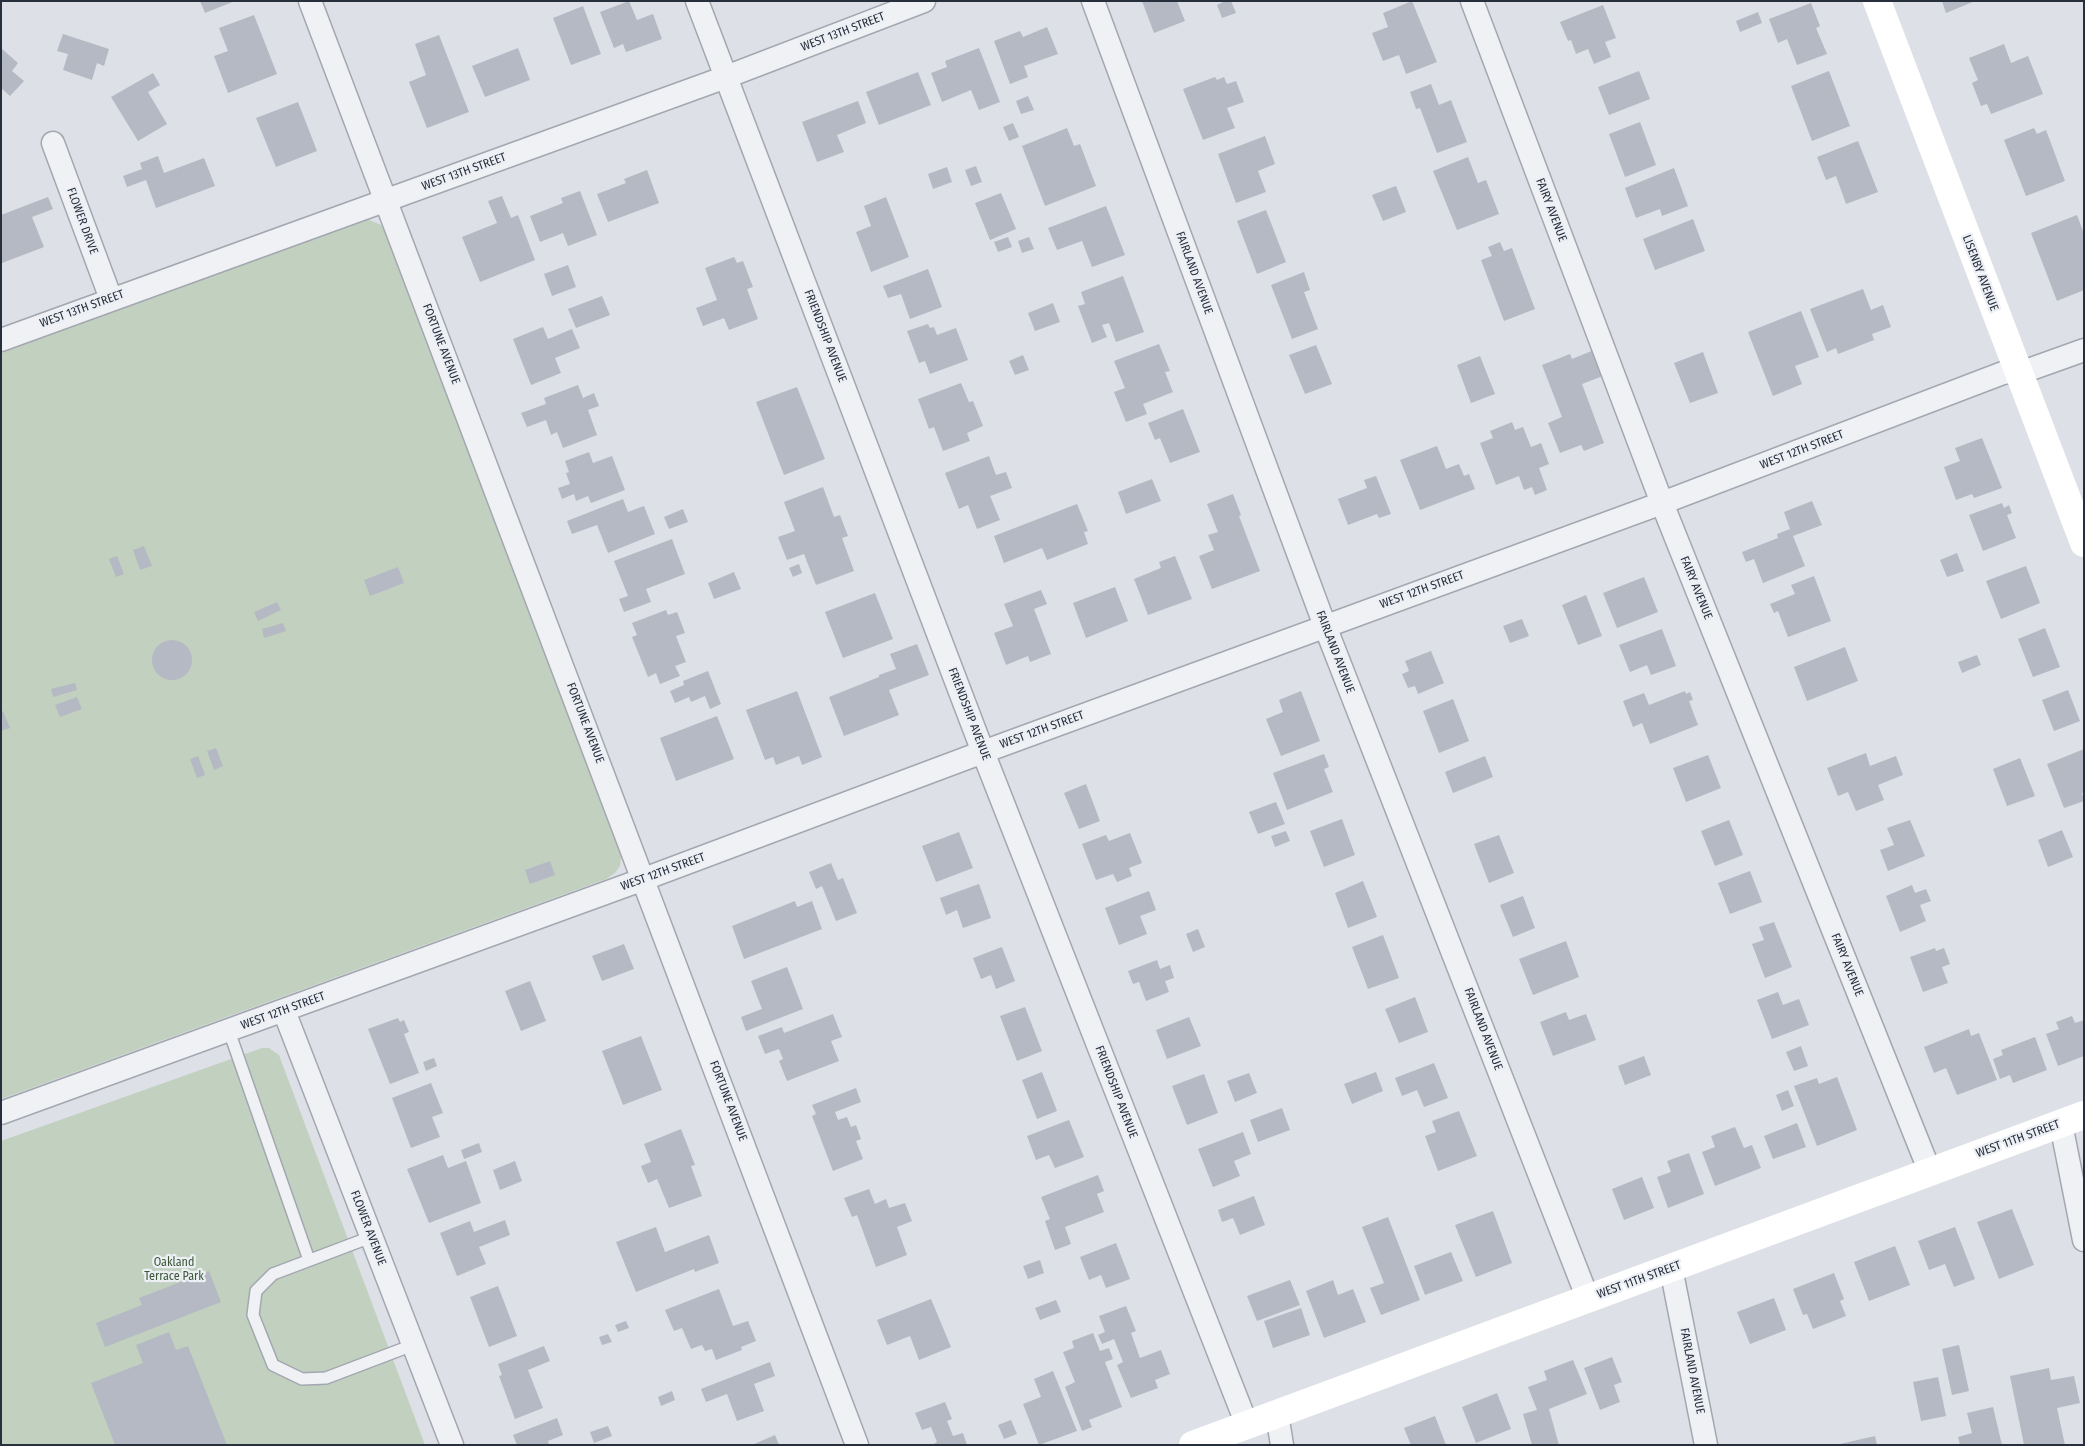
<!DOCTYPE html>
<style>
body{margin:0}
#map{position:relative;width:2085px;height:1446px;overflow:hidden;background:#dde0e6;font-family:"Fira Sans Condensed",sans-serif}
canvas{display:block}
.frame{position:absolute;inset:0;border:2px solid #272e3c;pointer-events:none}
</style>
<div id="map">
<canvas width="2085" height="1446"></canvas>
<div class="frame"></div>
</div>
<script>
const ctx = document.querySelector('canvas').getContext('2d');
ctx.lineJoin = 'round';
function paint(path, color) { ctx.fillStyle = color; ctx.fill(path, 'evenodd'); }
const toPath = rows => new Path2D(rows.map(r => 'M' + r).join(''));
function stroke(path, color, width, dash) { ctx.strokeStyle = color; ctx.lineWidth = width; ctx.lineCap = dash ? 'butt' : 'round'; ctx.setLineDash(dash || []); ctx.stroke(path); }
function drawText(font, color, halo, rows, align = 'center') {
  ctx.font = font + ' "Fira Sans Condensed",sans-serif'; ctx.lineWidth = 4.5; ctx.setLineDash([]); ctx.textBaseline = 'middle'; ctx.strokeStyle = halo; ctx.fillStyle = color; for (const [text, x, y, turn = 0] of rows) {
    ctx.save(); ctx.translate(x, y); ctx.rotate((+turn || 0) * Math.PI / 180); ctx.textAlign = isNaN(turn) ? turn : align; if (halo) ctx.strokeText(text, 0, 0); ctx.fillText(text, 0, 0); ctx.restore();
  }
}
paint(toPath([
 [367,219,381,225,385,231,498,525,620,852,621,857,620,866,615,873,606,879,1,1099,1,346],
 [262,1048,269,1048,279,1055,425,1445,1,1445,1,1141]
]), '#c2d0bf');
paint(toPath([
 [200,1,235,1,205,13],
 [629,1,637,20,653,14,662,39,626,52,623,44,614,48,600,12],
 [1142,1,1177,1,1185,21,1154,33],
 [1225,1,1231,1,1236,13,1222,18,1217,5],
 [1412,1,1437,62,1406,74,1399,55,1383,61,1372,33,1388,27,1383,13],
 [1942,1,1975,1,1946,13],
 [1811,3,1820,26,1816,28,1827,54,1797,65,1787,39,1778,43,1769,19],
 [1603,5,1616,38,1605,42,1611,57,1594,64,1588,49,1576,54,1571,40,1568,41,1560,22],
 [583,6,601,54,571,65,553,18],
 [1758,12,1762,23,1740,32,1736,21],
 [254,15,277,74,228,93,214,56,228,51,219,28],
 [1047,27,1058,54,1024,66,1028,77,1010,84,994,41,1020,31,1023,37],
 [63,34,109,49,104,66,97,63,92,80,63,70,68,54,57,51],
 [439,35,469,112,427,128,409,82,426,75,415,44],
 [2004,44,2011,63,2028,56,2043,94,1991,114,1987,104,1981,106,1972,83,1978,80,1969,58],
 [1,48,18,63,12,71,24,81,10,96,1,88],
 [518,48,530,80,485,97,472,66],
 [979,48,1000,102,979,110,971,90,942,102,931,73,947,67,945,61],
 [1639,71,1650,99,1609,115,1598,87],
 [1829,71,1850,126,1812,141,1791,86],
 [918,72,931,105,879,125,866,92],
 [153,73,160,85,148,92,167,124,138,141,111,97],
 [1215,77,1217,80,1224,77,1227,84,1236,81,1244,102,1227,108,1235,128,1203,140,1183,89],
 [1431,84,1439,105,1451,100,1467,142,1437,153,1420,108,1416,109,1410,92],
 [1028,96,1034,110,1021,114,1016,101],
 [858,101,866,123,837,135,844,152,817,162,802,122],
 [298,102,317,151,276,167,256,118],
 [1640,122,1656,165,1625,177,1609,134],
 [1013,123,1019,137,1009,141,1003,127],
 [1067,128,1074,146,1080,144,1096,186,1045,206,1022,146],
 [2034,128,2037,134,2046,130,2065,181,2026,196,2004,140],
 [1265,136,1275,164,1258,171,1266,192,1236,203,1218,154],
 [1858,141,1878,192,1846,204,1836,176,1826,180,1817,157],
 [158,156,164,173,204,158,215,186,156,208,146,180,127,187,123,176,142,169,140,163],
 [1468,157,1478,183,1486,180,1499,214,1457,230,1433,171],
 [976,166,982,182,971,186,965,170],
 [947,167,952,182,933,189,928,174],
 [1674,168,1688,206,1662,216,1660,209,1636,218,1625,188],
 [647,170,659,203,608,222,597,194,626,183,624,179],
 [1396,186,1406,212,1383,221,1372,195],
 [580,191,597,235,568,246,563,233,540,242,530,216,563,203,561,198],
 [1001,193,1016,229,990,240,975,203],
 [502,196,511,218,518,215,535,260,480,282,462,237,497,223,488,201],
 [48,197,53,209,32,217,44,247,2,263,1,215],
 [886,197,909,257,871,272,856,232,871,226,864,206],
 [1106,206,1125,255,1092,267,1082,241,1057,250,1048,228],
 [1266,210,1286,262,1257,274,1237,221],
 [2077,215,2084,234,2084,290,2057,301,2031,233],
 [1693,219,1705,251,1655,270,1643,239],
 [1008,237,1012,247,998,252,994,242],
 [1029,237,1034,249,1022,253,1018,241],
 [1500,242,1504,251,1512,248,1535,309,1504,321,1481,260,1492,256,1488,247],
 [734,257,737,263,743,261,753,287,747,289,758,319,729,330,724,318,703,326,696,308,717,300,705,268],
 [568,265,576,287,552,296,544,274],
 [928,269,942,307,910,319,901,294,888,298,883,286],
 [1304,272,1310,290,1304,292,1318,329,1292,339,1271,285],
 [1123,276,1144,332,1116,342,1109,323,1102,325,1107,337,1092,343,1078,306,1085,304,1081,292],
 [1863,289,1871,310,1883,305,1891,327,1872,334,1874,340,1838,354,1836,348,1827,352,1810,309],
 [602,296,610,315,576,328,568,309],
 [1053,303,1060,322,1035,331,1028,313],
 [1801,311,1819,357,1795,366,1802,384,1773,396,1748,332],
 [928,324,930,328,934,327,937,335,956,328,968,360,930,374,925,361,919,363,907,331],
 [543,327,548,339,572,329,580,348,555,358,561,373,531,385,513,339],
 [1159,344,1170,371,1165,372,1173,392,1143,404,1147,414,1126,422,1114,392,1125,388,1114,361],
 [1316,345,1332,384,1305,394,1289,355],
 [1594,350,1603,376,1582,384,1604,443,1584,451,1581,445,1560,453,1548,423,1562,417,1542,365,1570,354,1572,359],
 [1703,352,1718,393,1690,403,1674,363],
 [1023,355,1029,370,1015,375,1009,361],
 [1480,356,1495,394,1471,403,1457,365],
 [961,383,969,402,973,401,983,426,967,433,970,441,943,451,934,427,929,429,918,399],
 [578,385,583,398,594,393,599,406,588,410,597,435,563,448,557,432,551,435,546,420,527,427,521,413,546,404,544,398],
 [797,387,825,459,784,475,756,402],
 [1183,409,1200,452,1170,463,1160,438,1155,440,1148,423],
 [1512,422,1515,430,1523,427,1531,447,1541,443,1549,464,1539,468,1547,490,1535,495,1532,487,1524,490,1519,476,1496,485,1480,443,1493,438,1490,431],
 [1982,438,2002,488,1974,498,1972,494,1956,500,1944,467,1960,461,1955,448],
 [1437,446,1446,469,1459,464,1464,476,1469,474,1475,489,1420,510,1400,460],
 [589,452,593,463,612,456,625,490,591,503,588,496,576,501,574,494,562,499,558,488,570,484,566,473,569,472,565,461],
 [989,456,996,475,1006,472,1012,488,990,496,1000,520,977,529,968,505,959,509,945,473],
 [1376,476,1391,514,1379,518,1377,514,1348,525,1338,499,1367,488,1364,480],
 [1152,479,1161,501,1126,514,1118,492],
 [823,487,834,517,840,515,848,536,842,538,854,571,816,585,804,554,787,560,778,537,795,531,784,502],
 [1233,494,1241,515,1239,516,1260,571,1212,589,1199,556,1214,550,1208,535,1218,532,1207,504],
 [623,499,628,512,644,506,655,534,608,553,597,525,572,534,567,521],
 [1812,501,1822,525,1793,536,1805,566,1763,583,1754,559,1746,562,1742,552,1778,538,1777,534,1790,529,1784,512],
 [2002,503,2004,508,2009,505,2012,513,2007,515,2016,538,1983,551,1969,515],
 [1077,504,1088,531,1084,532,1088,544,1047,560,1042,548,1004,563,994,536],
 [683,509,688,522,669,529,664,517],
 [672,539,685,574,646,589,651,602,624,612,619,599,628,596,614,561],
 [144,546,152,566,140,570,133,550],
 [1957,553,1964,571,1947,577,1940,560],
 [117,556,124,574,116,577,109,559],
 [1175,556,1192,599,1148,615,1134,579,1161,568,1159,562],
 [799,564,802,573,793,577,789,568],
 [2026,566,2040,603,2001,619,1986,581],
 [398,567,404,583,370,596,364,580],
 [734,572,741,589,714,599,708,583],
 [1814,576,1831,621,1788,637,1778,611,1774,613,1770,604,1795,594,1791,585],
 [1644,577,1658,612,1617,628,1603,593],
 [1115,587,1128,621,1086,638,1073,603],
 [1041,590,1047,604,1034,609,1051,654,1030,662,1028,656,1006,665,994,633,1013,626,1004,604],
 [875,593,893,639,843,658,825,612],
 [1586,595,1602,636,1578,645,1562,605],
 [277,602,281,610,258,621,254,612],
 [666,610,668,615,677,612,685,633,676,636,686,662,675,666,680,676,660,684,656,673,648,677,632,637,637,635,632,623],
 [1522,619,1529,636,1510,643,1503,626],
 [283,623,286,631,264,638,262,629],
 [2045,628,2060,667,2033,677,2018,639],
 [1662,629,1676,666,1651,675,1647,665,1630,672,1619,645],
 '152 660a20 20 0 1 1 40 0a20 20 0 1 1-40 0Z',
 [917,644,929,675,889,690,899,715,844,736,829,697,879,677,879,675,896,669,890,654],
 [1845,647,1858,681,1807,701,1794,667],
 [1431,651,1444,683,1418,694,1415,686,1408,688,1402,674,1409,671,1405,661],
 [1977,655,1981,665,1962,673,1958,662],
 [708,671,721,704,710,709,705,696,691,702,689,697,675,703,670,691,684,685,683,681],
 [75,683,77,690,53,697,51,689],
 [2068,690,2080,721,2054,731,2042,700],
 [797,691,822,757,802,765,799,756,776,765,773,757,765,760,746,710],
 [1301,691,1320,741,1281,756,1266,719,1283,712,1279,700],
 [1685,691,1686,694,1690,692,1693,700,1689,701,1698,725,1650,744,1642,723,1633,727,1623,701,1644,693,1649,705],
 [77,697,82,709,60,717,55,705],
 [1453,699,1469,741,1439,753,1423,711],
 [3,711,10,728,1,731,1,712],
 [717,716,734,759,676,781,660,738],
 [216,748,223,766,214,770,207,751],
 [2084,749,2084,793,2082,793,2084,801,2064,808,2047,764],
 [1866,753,1870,766,1896,756,1903,775,1878,785,1884,800,1856,811,1848,792,1838,796,1827,768],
 [1324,754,1329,767,1324,769,1333,792,1287,810,1273,773],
 [1708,755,1721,788,1686,802,1673,768],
 [198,756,205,775,197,778,190,759],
 [1485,756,1493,777,1453,793,1445,772],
 [2020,758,2035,796,2007,806,1993,769],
 [1086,784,1100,821,1079,829,1064,793],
 [1276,802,1285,824,1258,834,1249,812],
 [1342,819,1355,855,1324,867,1310,831],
 [1729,820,1743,855,1715,866,1701,831],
 [1910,820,1925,856,1888,871,1880,850,1894,845,1887,828],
 [2062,830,2073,857,2048,867,2038,840],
 [1286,831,1290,841,1275,847,1271,836],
 [959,832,973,868,936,882,922,846],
 [1130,833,1142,863,1129,868,1132,876,1117,882,1113,874,1096,880,1082,844,1106,835,1109,841],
 [1499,835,1514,873,1489,883,1474,844],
 [550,861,555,875,530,884,525,870],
 [831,863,838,880,843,878,857,913,836,921,822,886,816,889,809,872],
 [1750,871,1762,902,1730,914,1718,883],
 [1363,881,1377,917,1348,928,1335,893],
 [979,884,991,918,963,928,957,910,946,915,940,898],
 [1912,885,1915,893,1926,889,1931,901,1920,905,1926,921,1900,932,1886,896],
 [1149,891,1156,910,1140,916,1147,934,1119,945,1105,908],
 [1523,896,1535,928,1513,937,1500,905],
 [795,901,797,907,812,901,822,929,744,959,732,926],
 [1774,922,1792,967,1765,978,1752,944,1764,940,1759,927],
 [1198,929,1205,947,1193,952,1186,934],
 [1383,935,1399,978,1368,989,1352,947],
 [1566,941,1579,977,1533,995,1519,959],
 [624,944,634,969,602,981,592,956],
 [1002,947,1015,981,996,989,991,975,981,979,973,958],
 [1935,948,1936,951,1944,948,1950,964,1942,967,1948,983,1923,992,1910,957],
 [1157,960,1160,969,1170,965,1174,978,1165,981,1169,992,1146,1001,1139,982,1133,984,1128,971],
 [787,967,803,1009,746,1031,741,1017,762,1009,751,981],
 [530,981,546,1021,521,1031,505,991],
 [1778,992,1783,1005,1799,999,1809,1025,1772,1039,1757,1000],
 [1415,997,1428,1032,1399,1043,1385,1009],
 [1025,1007,1042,1051,1017,1061,1000,1016],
 [1566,1012,1569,1020,1586,1014,1596,1040,1553,1056,1540,1022],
 [833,1014,842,1037,831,1041,839,1061,787,1081,779,1061,783,1059,779,1049,765,1054,758,1036,782,1027,784,1033],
 [2072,1016,2075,1023,2084,1020,2084,1056,2058,1066,2046,1034,2059,1029,2056,1022],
 [1189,1017,1201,1046,1167,1059,1156,1030],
 [398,1018,400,1022,404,1020,409,1032,404,1034,419,1073,390,1084,368,1029],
 [1969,1029,1971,1036,1979,1033,1997,1080,1957,1095,1946,1068,1934,1073,1924,1047],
 [641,1036,662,1090,623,1105,602,1051],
 [2035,1037,2047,1070,2013,1083,2010,1075,2000,1079,1993,1059,2003,1055,2001,1050],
 [1801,1046,1808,1066,1794,1071,1786,1052],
 [1644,1056,1651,1075,1625,1085,1618,1066],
 [434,1058,437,1066,426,1071,423,1062],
 [1434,1063,1448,1098,1424,1107,1417,1090,1402,1096,1395,1078],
 [1042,1072,1057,1111,1037,1119,1022,1080],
 [1376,1072,1383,1091,1352,1104,1344,1084],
 [1249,1073,1257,1093,1235,1102,1227,1081],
 [1204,1074,1218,1113,1187,1125,1172,1086],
 [1837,1077,1857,1130,1817,1146,1794,1086,1817,1078,1819,1084],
 [431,1083,443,1113,432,1117,440,1137,411,1148,392,1098],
 [856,1088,861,1102,835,1112,838,1120,847,1117,851,1127,856,1125,861,1139,856,1141,863,1159,833,1171,812,1116,816,1114,812,1105],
 [1788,1090,1794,1106,1782,1111,1776,1095],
 [1282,1108,1290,1130,1258,1142,1250,1120],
 [1459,1111,1477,1156,1438,1171,1425,1136,1436,1132,1432,1121],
 [1069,1120,1084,1157,1055,1168,1049,1155,1036,1160,1027,1136],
 [1797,1123,1806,1147,1773,1159,1764,1136],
 [1735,1127,1744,1148,1752,1145,1761,1168,1715,1186,1702,1152,1715,1147,1711,1136],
 [681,1129,695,1165,691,1166,702,1196,669,1208,657,1179,648,1183,641,1166,651,1162,644,1144],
 [1243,1132,1251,1154,1234,1161,1240,1176,1213,1187,1198,1149],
 [479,1143,482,1152,464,1159,461,1150],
 [1689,1153,1704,1194,1668,1208,1657,1177,1671,1172,1667,1161],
 [443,1155,448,1168,466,1161,481,1203,429,1223,407,1169],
 [515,1161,522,1181,500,1190,493,1170],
 [1098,1175,1104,1191,1097,1194,1104,1212,1065,1227,1071,1244,1055,1250,1045,1221,1050,1219,1041,1197],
 [1642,1177,1654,1208,1624,1220,1612,1189],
 [869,1189,875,1204,886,1199,889,1208,905,1203,912,1221,897,1227,907,1255,876,1267,857,1215,852,1217,844,1198],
 [1254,1196,1265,1225,1240,1235,1233,1218,1222,1222,1218,1210],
 [2012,1209,2034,1265,1999,1279,1977,1222],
 [1493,1211,1512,1263,1476,1277,1455,1225],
 [1388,1217,1420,1300,1381,1315,1370,1288,1384,1283,1362,1227],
 [505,1220,510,1235,479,1247,486,1264,457,1276,440,1233,470,1221,474,1232],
 [656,1227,665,1252,709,1235,719,1263,695,1272,694,1269,636,1292,616,1242],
 [1955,1227,1975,1279,1954,1287,1945,1264,1929,1270,1918,1241],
 [1116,1243,1130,1279,1106,1288,1101,1275,1089,1280,1080,1257],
 [1895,1246,1910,1285,1869,1301,1854,1262],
 [1451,1252,1463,1281,1425,1295,1414,1266],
 [1040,1260,1044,1273,1028,1279,1023,1266],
 [209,1271,221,1302,105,1347,96,1323,142,1305,139,1298],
 [1834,1273,1844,1299,1840,1301,1846,1316,1813,1329,1807,1314,1803,1315,1793,1289],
 [1290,1280,1300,1305,1257,1321,1247,1296],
 [1333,1280,1338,1295,1353,1289,1366,1322,1324,1338,1306,1291],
 [498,1286,517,1336,489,1347,470,1297],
 [719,1289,733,1326,748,1321,756,1341,741,1347,742,1350,716,1360,712,1349,705,1351,702,1345,691,1349,682,1328,674,1331,665,1310],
 [1774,1298,1786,1330,1750,1344,1737,1312],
 [931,1299,951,1347,919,1360,910,1336,887,1345,877,1320],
 [1056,1300,1061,1312,1040,1320,1035,1308],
 [1126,1306,1136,1331,1131,1333,1140,1358,1161,1350,1170,1374,1155,1380,1158,1388,1131,1398,1117,1365,1123,1362,1114,1339,1102,1344,1098,1335,1105,1332,1099,1316],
 [1301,1308,1310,1335,1273,1348,1264,1321],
 [626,1321,629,1328,618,1332,615,1325],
 [169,1332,176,1350,188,1346,227,1445,115,1445,91,1383,143,1363,136,1345],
 [1093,1333,1100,1351,1109,1348,1113,1359,1105,1362,1122,1407,1089,1420,1092,1427,1082,1431,1065,1387,1075,1382,1063,1352,1074,1348,1072,1341],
 [608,1334,612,1342,602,1345,599,1337],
 [1959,1345,1969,1391,1952,1395,1942,1349],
 [544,1346,550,1361,528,1370,543,1408,515,1419,499,1376,502,1375,498,1364],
 [1612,1357,1622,1382,1614,1385,1620,1402,1600,1410,1584,1368],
 [1573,1360,1587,1394,1549,1409,1559,1445,1532,1445,1523,1414,1537,1410,1528,1387,1547,1380,1544,1371],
 [770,1362,775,1376,754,1384,764,1411,737,1421,727,1394,706,1402,701,1389],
 [2049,1368,2051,1380,2074,1376,2080,1403,2057,1408,2065,1445,2024,1445,2010,1376],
 [1053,1371,1077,1431,1039,1445,1023,1404,1041,1397,1034,1379],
 [1938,1377,1946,1416,1921,1421,1913,1382],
 [672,1391,675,1400,661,1406,658,1397],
 [1497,1393,1511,1429,1476,1443,1462,1407],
 [945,1402,952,1419,947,1421,953,1436,963,1433,967,1445,932,1445,937,1442,931,1427,922,1430,915,1413],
 [1993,1407,2002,1445,1960,1445,1958,1437,1972,1433,1967,1413],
 [1435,1416,1446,1445,1411,1445,1404,1428],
 [557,1418,563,1435,548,1441,549,1445,517,1445,513,1435],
 [1011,1420,1017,1434,1004,1439,998,1425],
 [608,1426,612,1436,594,1443,590,1432],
 [775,1435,779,1445,752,1445],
 [1875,1436,1877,1445,1840,1445,1840,1444]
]), '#b5b9c3');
const lane = toPath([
 [229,1031,309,1260],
 [371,1237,273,1274,256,1291,253,1315,273,1365,302,1379,326,1378,413,1345]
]);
const street = toPath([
 [310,1,857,1445],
 [697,1,983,752,1247,1425],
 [1093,1,1325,626,1588,1299],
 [1472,1,1662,503,1930,1172],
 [53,143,111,299],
 [1,340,726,77,924,1],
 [284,1011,452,1445],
 [1,1113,644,879,983,752,1662,503,2003,373,2031,369,2084,350],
 [2061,1124,2084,1240],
 [1671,1268,1706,1445],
 [1277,1414,1282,1445]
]);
stroke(lane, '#a3a7b0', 14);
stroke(street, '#a3a7b0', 25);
stroke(lane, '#eff1f5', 11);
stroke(street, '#eff1f5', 22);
stroke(toPath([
 [1877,1,2084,543],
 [1193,1445,2084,1115]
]), '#fff', 28);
drawText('12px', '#272e3c', '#eceff4', [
 ["WEST 13TH STREET",843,32,-21],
 ["WEST 13TH STREET",464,172,-20],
 ["FAIRY AVENUE",1551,210,69],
 ["FLOWER DRIVE",82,221,70],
 ["FAIRLAND AVENUE",1194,273,70],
 ["LISENBY AVENUE",1980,273,69],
 ["WEST 13TH STREET",82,309,-20],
 ["FRIENDSHIP AVENUE",825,336,69],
 ["FORTUNE AVENUE",441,344,69],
 ["WEST 12TH STREET",1802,450,-21],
 ["FAIRY AVENUE",1696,588,68],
 ["WEST 12TH STREET",1422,590,-20],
 ["FAIRLAND AVENUE",1335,652,69],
 ["FRIENDSHIP AVENUE",969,714,69],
 ["FORTUNE AVENUE",585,723,69],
 ["WEST 12TH STREET",1042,730,-20],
 ["WEST 12TH STREET",663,872,-20],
 ["FAIRY AVENUE",1847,965,68],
 ["WEST 12TH STREET",283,1011,-20],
 ["FAIRLAND AVENUE",1483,1029,69],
 ["FRIENDSHIP AVENUE",1116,1092,69],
 ["FORTUNE AVENUE",728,1101,69],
 ["WEST 11TH STREET",2018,1139,-20],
 ["FLOWER AVENUE",368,1228,69],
 ["WEST 11TH STREET",1639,1280,-20],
 ["FAIRLAND AVENUE",1692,1371,79]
]);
drawText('12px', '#3a5736', '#eceff4', [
 ["Oakland",174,1263],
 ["Terrace Park",174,1277]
]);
</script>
